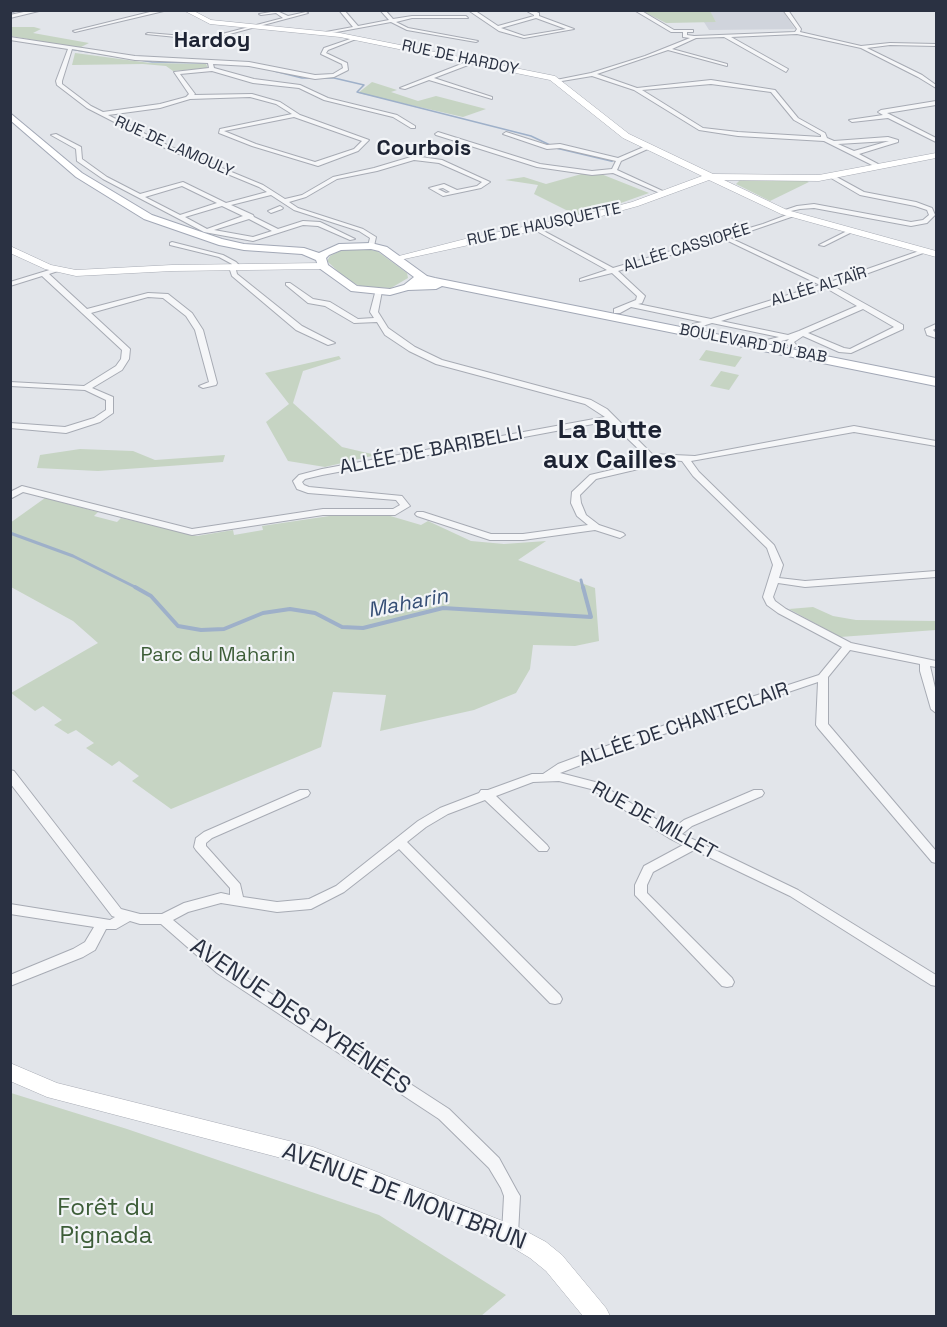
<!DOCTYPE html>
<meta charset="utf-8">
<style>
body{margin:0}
#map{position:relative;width:947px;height:1327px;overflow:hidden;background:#e2e5ea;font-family:"Space Grotesk",sans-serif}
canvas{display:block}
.frame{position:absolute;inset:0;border:12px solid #2a3142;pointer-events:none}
</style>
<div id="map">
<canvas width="947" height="1327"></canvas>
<div class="frame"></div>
</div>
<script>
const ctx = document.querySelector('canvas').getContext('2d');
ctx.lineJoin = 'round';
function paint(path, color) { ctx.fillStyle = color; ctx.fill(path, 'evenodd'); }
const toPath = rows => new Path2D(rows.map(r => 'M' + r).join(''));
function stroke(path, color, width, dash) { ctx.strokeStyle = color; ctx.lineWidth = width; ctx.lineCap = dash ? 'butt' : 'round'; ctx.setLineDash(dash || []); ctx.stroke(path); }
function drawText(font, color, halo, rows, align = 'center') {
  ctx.font = font + ' "Space Grotesk",sans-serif'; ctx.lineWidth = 4.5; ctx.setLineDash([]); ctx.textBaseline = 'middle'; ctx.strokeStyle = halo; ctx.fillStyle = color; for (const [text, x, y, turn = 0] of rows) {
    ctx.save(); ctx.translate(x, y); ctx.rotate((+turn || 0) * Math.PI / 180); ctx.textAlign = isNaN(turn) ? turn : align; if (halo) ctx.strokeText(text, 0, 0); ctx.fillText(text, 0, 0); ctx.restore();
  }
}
paint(toPath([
 [709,11,783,11,795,29,709,30,704,22,716,22]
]), '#d0d4dc');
paint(toPath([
 [642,11,724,10,724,11,710,11,716,22,666,23],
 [10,27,34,27,41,29,33,33,89,43,79,48,11,36],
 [75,53,150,63,206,64,208,68,173,71,166,66,143,64,72,65],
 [372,82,397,90,391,92,418,101,436,96,486,109,463,117,358,93],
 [585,173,601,174,649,193,604,209,576,215,534,194,538,185,505,180,524,177,546,184],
 [740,180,807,181,809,182,770,201,736,184],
 [360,248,377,251,407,273,408,278,391,288,361,287,345,278,327,261,330,256,342,250],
 [706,350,742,357,735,367,699,360],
 [339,356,341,359,303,371,293,403,342,447,376,455,325,467,288,461,266,422,289,404,265,373],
 [721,371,739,375,729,390,710,386],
 [80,449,133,451,155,460,225,455,223,462,169,466,98,471,37,468,40,455],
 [45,498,98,512,94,516,117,522,121,518,197,536,233,530,234,535,263,530,262,526,336,515,387,515,421,525,428,521,471,541,504,544,546,541,518,560,595,588,599,641,575,646,533,645,530,669,516,693,474,710,380,731,386,695,333,692,321,747,171,809,132,781,139,776,119,761,112,766,86,748,94,743,76,730,68,734,54,725,62,720,43,706,35,711,11,693,98,643,73,621,11,587,10,523],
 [813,607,833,616,856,620,936,621,936,630,840,637,789,609],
 [11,1093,127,1129,379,1215,506,1295,481,1316,11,1316]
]), '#c6d4c3');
stroke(toPath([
 [57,47,152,62,213,63],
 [274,71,302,78,334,78,364,85,357,92,531,136,550,145]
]), '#9eb0c9', 1.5);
stroke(toPath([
 [557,148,612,161]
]), '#9eb0c9', 2);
stroke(toPath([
 [10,533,73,556,137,588],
 [581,580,583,588]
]), '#9eb0c9', 3);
stroke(toPath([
 [135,587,151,596,178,626,201,630,224,629,263,613,290,609,315,613,342,627,363,628,443,608,591,617,583,587]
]), '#9eb0c9', 4);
const street = toPath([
 [33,10,43,10,10,18,10,15,33,10],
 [158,10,168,10,75,32,73,31,158,10],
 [344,10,358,26,389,20,380,10,385,10,393,19,412,16,466,16,468,18,412,18,396,22,408,28,478,41,476,42,407,30,391,22,326,34,326,32,353,27,339,10,344,10],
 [468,10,474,10,498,26,534,16,534,15,525,10,532,10,539,13,539,16,574,29,524,38,499,31,468,10],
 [536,18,566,29,524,36,501,28,536,18],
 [634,10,640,10,674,30,693,30,693,32,687,32,687,35,694,36,795,32,797,29,783,10,788,10,801,29,800,32,861,46,890,43,936,44,936,46,890,45,867,48,922,75,936,85,936,88,918,77,861,48,797,34,731,37,788,69,786,72,724,37,696,38,672,49,727,64,727,66,668,50,597,74,637,88,711,80,775,90,798,118,825,133,827,138,834,141,888,137,898,140,898,142,859,154,878,164,879,165,876,167,824,141,738,136,699,130,634,90,592,76,556,82,556,80,591,73,645,56,690,38,683,37,683,32,671,32,634,10],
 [711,84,771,92,794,120,821,135,821,137,738,132,703,128,642,90,711,84],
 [888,141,889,141,854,151,838,144,888,141],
 [277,11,288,16,306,12,308,13,207,40,146,34,148,33,207,38,283,18,276,13,261,15,259,14,277,11],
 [10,37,135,56,249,62,315,75,333,74,343,68,342,64,321,54,324,48,356,37,356,39,328,50,326,53,347,63,348,70,334,77,315,79,249,66,213,64,214,68,254,79,300,85,328,98,397,115,415,126,415,128,411,128,393,117,324,100,299,88,253,83,212,71,180,74,195,94,194,95,252,94,280,102,300,115,369,140,358,151,318,166,252,146,219,133,220,129,292,114,276,104,250,97,190,99,160,108,108,115,171,147,263,185,285,199,302,195,333,177,374,168,414,156,442,160,490,182,481,188,443,196,429,188,444,184,457,190,477,186,482,182,439,163,414,160,377,171,337,179,306,197,289,202,298,208,363,229,376,237,374,246,371,248,368,246,370,238,359,231,294,210,271,195,231,205,253,215,254,217,278,229,303,221,320,222,355,239,350,240,318,226,303,225,253,241,204,232,103,179,77,161,76,149,51,135,56,134,81,147,82,159,107,177,140,194,183,182,226,203,267,192,259,187,167,149,87,108,57,85,56,81,68,49,10,40,10,37],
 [72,49,135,60,208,63,209,68,174,72,189,94,186,97,160,104,103,112,91,106,62,84,62,81,72,49],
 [294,117,362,141,354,149,315,162,256,144,224,131,294,117],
 [182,186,217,203,180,215,145,197,182,186],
 [443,188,450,192,446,193,438,189,443,188],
 [222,206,243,216,207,229,185,217,222,206],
 [249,219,272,231,253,237,214,230,249,219],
 [474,59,476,62,434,78,492,97,492,99,429,80,405,89,400,88,474,59],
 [936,101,936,105,887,113,936,138,936,142,888,118,852,122,849,120,883,115,878,112,881,110,936,101],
 [438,132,540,164,592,171,612,169,616,161,560,148,547,149,503,134,506,132,547,145,560,144,618,158,646,146,650,146,650,148,621,161,617,170,667,193,662,194,613,173,592,175,537,167,436,135,435,134,438,132],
 [833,175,864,192,916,202,932,208,935,215,927,223,911,226,814,208,800,209,782,213,782,211,797,206,814,204,911,222,923,220,929,215,927,210,915,206,860,195,831,178,831,176,833,175],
 [280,206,283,208,282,209,271,213,268,211,280,206],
 [792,213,795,215,794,216,730,238,827,283,922,250,926,250,926,252,833,286,903,325,903,329,851,353,839,352,803,336,794,342,797,346,793,348,790,348,786,342,789,339,770,344,766,342,767,340,779,337,712,323,696,328,692,326,693,324,702,322,631,307,620,313,614,313,614,309,636,300,637,296,612,273,580,281,580,279,607,270,533,229,538,228,613,268,763,224,792,213],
 [724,239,820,285,711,319,638,304,642,303,645,296,618,271,724,239],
 [826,288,857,306,799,331,788,335,721,321,826,288],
 [863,309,894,327,850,349,844,348,808,333,863,309],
 [847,231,852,232,824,246,819,245,847,231],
 [172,242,223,255,236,262,239,265,236,270,237,274,302,326,335,343,328,345,296,330,232,276,230,270,232,264,219,257,170,245,170,243,172,242],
 [56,268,58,269,58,271,49,274,87,309,148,293,168,294,192,313,203,330,217,383,216,385,203,388,199,386,209,382,195,330,186,316,163,298,148,297,91,313,130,349,129,359,122,370,92,388,113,397,113,413,100,422,66,433,10,428,10,423,65,427,94,418,106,410,106,400,85,390,10,386,10,382,84,386,116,366,121,359,122,350,42,276,10,286,10,282,56,268],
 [286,283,290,283,313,299,330,302,358,319,374,318,370,312,375,293,382,291,378,312,388,328,415,347,442,360,591,400,607,409,652,454,695,456,854,426,936,441,936,446,854,432,691,461,699,472,774,545,783,565,779,578,805,581,936,571,936,577,805,587,778,583,773,597,775,601,786,609,851,643,936,661,936,667,930,666,936,692,936,713,931,709,920,671,920,664,850,650,828,677,828,724,936,851,936,863,932,862,818,728,816,725,818,682,655,737,560,773,599,783,672,829,684,820,754,790,762,790,764,793,762,796,692,826,682,834,798,890,936,975,936,986,931,985,790,896,694,850,653,872,647,885,647,893,732,978,734,982,732,986,727,987,722,986,635,895,635,885,644,866,683,845,669,838,591,789,559,781,533,782,496,796,547,845,549,848,547,851,539,851,485,800,448,814,426,827,407,842,560,995,562,999,560,1003,555,1004,550,1003,399,849,344,892,311,909,277,912,221,903,188,912,173,920,227,965,449,1109,499,1158,517,1191,520,1196,518,1234,516,1239,510,1241,504,1239,502,1234,504,1196,501,1188,489,1168,439,1119,217,973,161,924,140,924,130,921,116,929,106,929,95,950,83,957,10,986,10,975,73,949,85,942,94,927,10,914,10,904,110,920,115,917,112,916,10,783,10,770,14,771,121,909,140,914,162,914,184,903,221,893,230,895,230,888,196,850,194,847,196,838,204,832,300,790,308,790,310,793,308,796,212,838,206,843,206,846,240,884,243,897,277,902,309,899,336,886,418,821,440,808,479,793,481,790,488,790,532,774,543,774,558,764,647,731,819,675,842,647,778,613,767,605,763,597,773,565,767,548,693,476,682,461,658,459,647,467,596,479,580,495,581,503,586,515,599,525,623,533,625,535,620,538,595,530,523,540,490,540,417,516,415,514,417,512,423,512,491,534,523,534,588,525,577,516,571,503,572,492,590,475,641,463,648,458,609,421,322,475,305,479,302,482,304,485,309,487,402,496,410,506,395,515,323,515,192,535,23,492,10,499,10,492,22,486,192,529,323,509,393,509,400,505,396,500,308,493,297,489,293,481,299,475,322,469,605,417,585,404,436,364,409,351,385,335,377,322,354,323,325,306,308,303,286,285,286,283],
 [936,324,936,328,933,330,936,333,936,338,927,335,925,329,936,324]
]);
const secondary = toPath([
 [183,10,192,10,211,20,340,33,555,76,629,134,713,174,819,175,936,153,936,158,819,181,724,180,787,210,936,251,936,257,781,214,709,180,638,206,598,217,395,261,395,257,465,239,594,212,632,202,702,176,623,138,550,80,340,37,210,24,183,10],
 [10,246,51,265,76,270,172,265,323,263,328,266,323,269,172,271,76,276,45,269,10,253,10,246],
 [10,1063,57,1083,313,1147,518,1227,546,1242,562,1255,606,1308,610,1316,583,1316,546,1271,530,1258,502,1241,312,1166,47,1097,10,1081,10,1063]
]);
const primary = toPath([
 [10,10,18,10,10,13,10,10],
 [10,113,82,173,152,215,222,239,244,244,304,248,319,253,339,244,371,243,387,247,427,276,435,278,936,378,936,386,442,286,436,289,408,290,390,295,351,291,319,268,316,260,302,254,244,250,219,245,144,219,76,177,10,120,10,113],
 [371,249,379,251,414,277,404,285,390,289,357,286,328,265,326,258,329,255,341,250,371,249]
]);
stroke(street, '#a7abb4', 2);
stroke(secondary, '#a7abb4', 1);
stroke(primary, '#a2a8b6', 2);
paint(street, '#f5f6f8');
paint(secondary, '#fff');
paint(primary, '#fff');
drawText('16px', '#2a3142', '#f2f4f7', [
 ["RUE DE HARDOY",460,58,12],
 ["RUE DE LAMOULY",174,147,24],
 ["RUE DE HAUSQUETTE",544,225,-12],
 ["ALLÉE CASSIOPÉE",687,248,-17],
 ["ALLÉE ALTAÏR",819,287,-17],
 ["BOULEVARD DU BAB",753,344,11]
]);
drawText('20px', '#2a3142', '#f2f4f7', [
 ["ALLÉE DE BARIBELLI",431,451,-11],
 ["ALLÉE DE CHANTECLAIR",684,725,-19],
 ["RUE DE MILLET",654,821,29]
]);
drawText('20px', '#3d5d38', '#f2f4f7', [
 ["Parc du Maharin",218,656]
]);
drawText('italic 21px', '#354e75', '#f2f4f7', [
 ["Maharin",408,604,-11]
]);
drawText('bold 22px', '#1d2333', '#f2f4f7', [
 ["Hardoy",212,41],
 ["Courbois",424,149]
]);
drawText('24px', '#2a3142', '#f2f4f7', [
 ["AVENUE DES PYRÉNÉES",300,1017,34],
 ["AVENUE DE MONTBRUN",404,1197,21]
]);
drawText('24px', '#3d5d38', '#f2f4f7', [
 ["Forêt du",106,1208],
 ["Pignada",106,1236]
]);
drawText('bold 26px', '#1d2333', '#f2f4f7', [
 ["La Butte",610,431],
 ["aux Cailles",610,461]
]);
</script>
